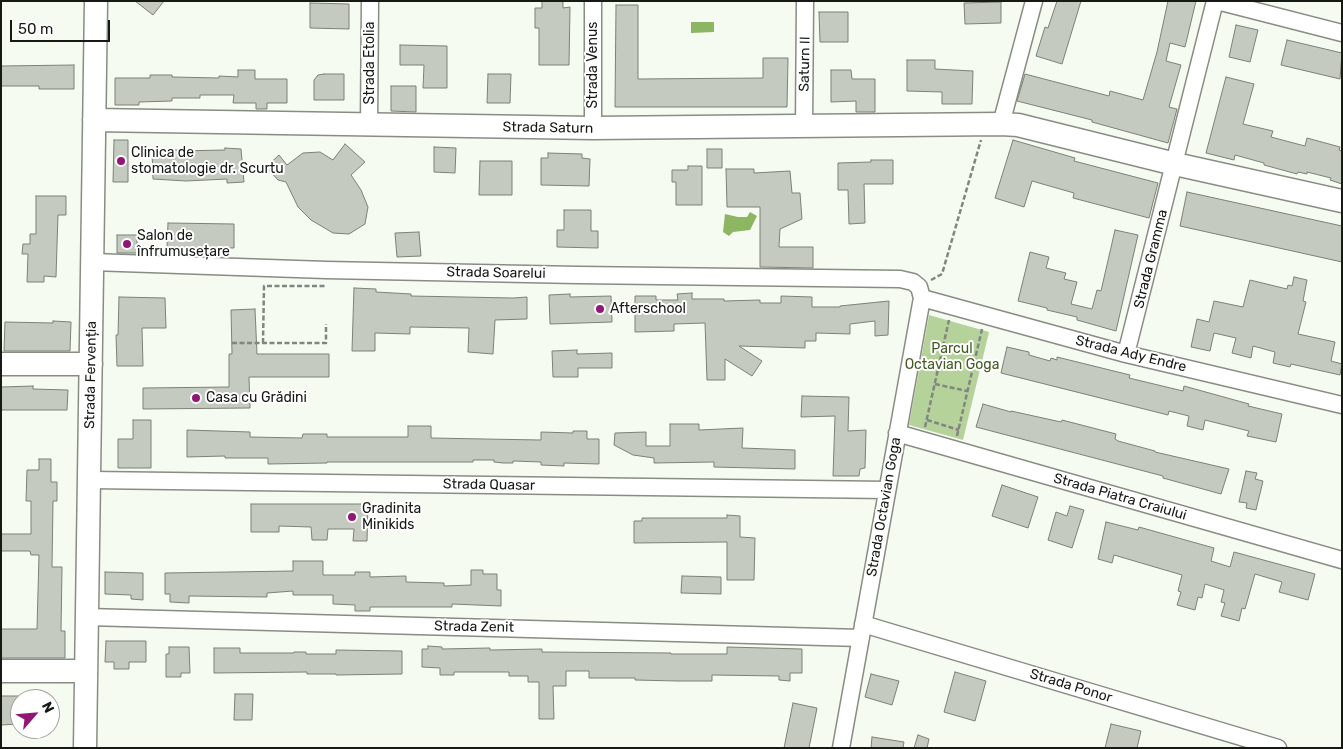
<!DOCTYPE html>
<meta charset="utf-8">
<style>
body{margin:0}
#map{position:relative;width:1343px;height:749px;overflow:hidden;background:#f5fbf0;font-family:Rubik,sans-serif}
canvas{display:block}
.frame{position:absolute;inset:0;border:2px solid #171915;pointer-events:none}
.north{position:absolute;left:10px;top:689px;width:50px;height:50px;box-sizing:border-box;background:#fff;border:1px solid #a2a3a1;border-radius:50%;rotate:63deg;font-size:14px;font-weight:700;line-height:20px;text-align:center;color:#171915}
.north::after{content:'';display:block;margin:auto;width:18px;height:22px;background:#921774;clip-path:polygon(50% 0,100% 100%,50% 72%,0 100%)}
.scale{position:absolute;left:10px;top:20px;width:100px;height:22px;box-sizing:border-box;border:2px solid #171915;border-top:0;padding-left:6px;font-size:15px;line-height:18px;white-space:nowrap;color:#171915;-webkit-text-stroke:4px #fff;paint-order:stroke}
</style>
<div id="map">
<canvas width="1343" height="749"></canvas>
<div class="frame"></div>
<div class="north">N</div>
<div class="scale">50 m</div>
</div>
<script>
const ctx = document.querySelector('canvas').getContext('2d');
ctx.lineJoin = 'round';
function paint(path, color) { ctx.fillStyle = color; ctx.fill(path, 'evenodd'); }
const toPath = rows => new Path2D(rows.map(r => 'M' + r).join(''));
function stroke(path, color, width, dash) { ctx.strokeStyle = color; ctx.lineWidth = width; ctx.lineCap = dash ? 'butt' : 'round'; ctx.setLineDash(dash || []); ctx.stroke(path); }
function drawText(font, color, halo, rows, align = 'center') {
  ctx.font = font + ' Rubik,sans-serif'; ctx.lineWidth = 4; ctx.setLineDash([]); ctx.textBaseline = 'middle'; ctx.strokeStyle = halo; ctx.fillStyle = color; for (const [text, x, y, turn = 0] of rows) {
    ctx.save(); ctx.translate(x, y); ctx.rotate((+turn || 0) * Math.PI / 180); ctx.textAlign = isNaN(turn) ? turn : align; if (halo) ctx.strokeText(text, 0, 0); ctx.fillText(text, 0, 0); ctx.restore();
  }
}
paint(toPath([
 [929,315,989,332,963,440,909,425]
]), '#b5d29a');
paint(toPath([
 [691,22,714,22,714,32,691,33],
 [750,212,757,216,750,230,733,232,729,236,723,232,725,214,738,217,747,217]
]), '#8cb661');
const building = toPath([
 [135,1,164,1,153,15,135,1],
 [542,1,563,1,563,8,570,7,569,65,539,65,539,28,535,28,535,8,542,8,542,1],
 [1057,1,1081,1,1062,64,1036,56,1045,27,1048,28,1057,1],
 [1168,1,1196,1,1185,47,1170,43,1166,61,1181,65,1169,107,1177,109,1168,143,1092,122,1092,120,1017,101,1025,74,1109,96,1110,91,1143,100,1157,52,1168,1],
 [1001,2,1001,23,965,24,964,3,1001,2],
 [310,3,349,4,349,29,310,28,310,3],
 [616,5,638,5,638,79,763,78,763,58,788,58,787,107,615,107,616,5],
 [819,12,848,12,848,42,820,42,819,12],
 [1236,25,1258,30,1250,62,1229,57,1236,25],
 [1287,40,1342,53,1340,79,1281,65,1287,40],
 [400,45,447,46,447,88,423,88,424,65,400,65,400,45],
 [907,60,935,60,935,69,973,71,972,104,942,104,942,92,907,91,907,60],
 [74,65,74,89,39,89,39,86,1,86,1,66,74,65],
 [238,70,255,70,255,79,287,79,287,103,267,103,267,109,256,109,256,103,233,103,234,95,200,95,200,98,172,98,172,101,139,102,139,105,115,105,115,78,150,78,150,75,172,75,172,77,219,78,219,76,238,77,238,70],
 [831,70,851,70,852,79,875,79,875,112,856,112,856,101,831,102,831,70],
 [324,74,344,74,344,100,314,100,314,80,318,75,324,74],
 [488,74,511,74,510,103,487,103,488,74],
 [1226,77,1254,84,1243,124,1273,131,1271,137,1305,146,1307,138,1340,147,1339,150,1342,151,1342,184,1330,180,1331,178,1307,172,1307,174,1298,172,1297,174,1264,165,1264,163,1235,155,1234,160,1206,153,1226,77],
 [391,86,416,86,416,112,391,111,391,86],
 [114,140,128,140,128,182,113,182,114,140],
 [1013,140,1075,158,1074,161,1158,183,1149,218,1073,198,1074,193,1032,181,1024,207,995,198,1013,140],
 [345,144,365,162,351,175,361,190,368,207,365,224,349,234,333,233,311,220,298,207,286,182,278,180,266,167,279,155,287,165,303,153,320,152,333,160,345,144],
 [434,147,456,148,455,173,434,172,434,147],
 [225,148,241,149,244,182,227,183,227,179,186,181,153,179,152,150,178,150,178,151,225,150,225,148],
 [707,149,722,149,722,168,707,168,707,149],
 [548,153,582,154,582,158,590,159,589,186,541,185,541,158,548,158,548,153],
 [871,160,893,160,893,184,864,184,865,223,849,224,848,190,838,190,838,163,871,162,871,160],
 [480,161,512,161,512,195,479,195,480,161],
 [688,166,702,166,702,205,676,205,676,182,672,182,672,170,688,170,688,166],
 [726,169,754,169,754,173,790,171,792,193,800,193,802,219,780,229,779,247,813,247,813,268,760,267,760,207,727,207,726,169],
 [1187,192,1342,226,1342,262,1180,226,1187,192],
 [36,196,66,196,66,215,58,215,56,277,44,276,44,282,27,282,28,254,22,254,23,244,30,244,30,234,36,234,36,196],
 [564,210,591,210,591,231,598,231,598,248,557,247,557,230,564,230,564,210],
 [168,223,234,224,234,248,167,247,168,223],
 [1115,230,1138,235,1116,331,1077,320,1077,317,1047,310,1047,308,1018,301,1030,252,1049,257,1046,268,1066,273,1064,279,1077,282,1071,304,1092,309,1097,290,1101,291,1115,230],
 [419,232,421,256,397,257,395,233,419,232],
 [117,235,137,235,137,253,117,253,117,235],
 [1294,277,1307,280,1303,301,1306,302,1298,334,1335,342,1331,361,1342,364,1340,375,1291,364,1290,367,1273,363,1275,352,1253,346,1251,358,1232,353,1236,338,1214,333,1210,351,1191,347,1197,319,1209,322,1214,301,1243,307,1250,280,1287,289,1288,285,1292,286,1294,277],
 [354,288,376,289,376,292,411,294,411,296,513,298,527,297,527,319,495,320,493,354,468,352,469,328,410,327,410,334,375,333,375,351,352,351,354,288],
 [692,293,692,299,724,299,724,301,760,300,760,303,781,303,781,296,812,297,812,307,840,307,840,306,889,301,888,335,875,336,875,321,850,324,850,334,816,333,816,341,805,341,805,348,739,346,762,361,752,376,725,359,725,380,707,380,705,323,674,324,674,331,635,332,635,296,656,296,656,300,678,300,677,294,692,293],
 [570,294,570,297,611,296,612,322,550,324,549,295,570,294],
 [119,297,165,298,166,328,142,328,143,366,117,366,116,335,118,335,119,297],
 [255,309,257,354,329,354,329,377,249,377,250,408,143,409,143,388,229,387,229,354,232,354,231,310,255,309],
 [53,321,71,322,70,351,4,351,5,322,53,323,53,321],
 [1007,347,1029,352,1029,355,1050,361,1051,358,1057,360,1057,357,1130,375,1129,378,1183,391,1184,386,1249,404,1248,406,1282,414,1276,442,1247,436,1249,431,1205,420,1203,430,1187,426,1189,416,1169,411,1168,415,1001,373,1007,347],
 [577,350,577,354,612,353,612,368,578,368,578,377,553,377,552,351,577,350],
 [33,386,33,389,68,390,67,410,1,410,1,387,33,386],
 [802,396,849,397,848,431,866,430,865,468,860,469,859,476,833,476,835,416,801,417,802,396],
 [983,404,1011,412,1011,411,1061,422,1062,420,1116,434,1115,439,1118,441,1155,451,1155,452,1229,469,1221,494,1163,478,1163,476,976,427,983,404],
 [133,420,151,420,151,468,118,468,118,439,133,439,133,420],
 [670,424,699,424,699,430,743,428,742,448,795,450,795,469,714,467,714,462,654,463,654,458,633,455,614,445,615,433,646,432,646,446,670,446,670,424],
 [408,426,431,426,431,438,484,439,541,440,541,432,573,433,573,431,587,431,587,439,599,439,599,464,564,463,564,466,541,465,541,462,513,461,513,463,503,463,494,462,494,460,473,460,473,462,327,462,327,463,268,464,268,458,225,458,225,456,187,457,187,430,250,432,250,437,302,438,303,434,327,434,327,437,408,437,408,426],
 [39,459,51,459,51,482,57,482,57,501,53,501,52,567,62,567,61,631,65,631,65,658,1,658,1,629,37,629,39,555,31,555,30,551,1,551,1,534,31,534,31,501,26,501,27,470,39,470,39,459],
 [1246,471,1257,473,1255,479,1263,481,1256,510,1246,508,1247,503,1239,502,1246,471],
 [1002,485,1038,497,1028,528,992,516,1002,485],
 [251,504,368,504,367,541,353,541,354,529,328,529,327,540,312,540,311,527,279,526,279,532,251,532,251,504],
 [1070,506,1084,510,1072,548,1048,540,1056,512,1067,516,1070,506],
 [727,515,740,516,740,537,755,538,754,580,727,580,727,542,634,543,634,521,642,521,642,518,727,518,727,515],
 [1106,522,1138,530,1139,527,1214,548,1211,561,1230,567,1234,552,1315,574,1308,600,1279,592,1282,582,1255,574,1245,609,1242,608,1239,621,1221,616,1225,603,1221,602,1224,590,1205,584,1202,598,1198,597,1195,610,1177,605,1181,592,1178,591,1182,575,1114,555,1112,563,1098,559,1106,522],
 [293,561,323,561,323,575,355,575,355,572,370,572,370,577,406,576,406,582,444,583,444,586,471,585,471,570,483,570,483,574,497,574,497,590,501,590,501,606,452,604,452,607,370,607,370,611,355,611,355,605,333,604,333,595,293,595,293,591,267,593,267,597,189,596,189,603,170,602,170,594,165,594,165,573,293,571,293,561],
 [105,572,143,573,143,600,131,599,131,595,105,594,105,572],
 [682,576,721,577,721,594,681,593,682,576],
 [106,641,146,641,146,662,129,662,129,669,114,669,114,662,105,662,106,641],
 [428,646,442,647,442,649,490,648,490,650,542,649,542,652,671,653,671,654,727,654,727,647,802,649,802,673,790,673,790,681,779,680,779,676,712,675,712,681,677,681,635,680,635,678,589,678,589,671,566,671,566,686,553,686,554,719,539,719,539,682,528,682,528,676,509,676,509,672,454,672,454,675,440,675,440,668,422,667,422,649,428,649,428,646],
 [169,647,189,647,190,673,181,673,181,677,166,677,166,654,169,654,169,647],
 [214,648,240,648,240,653,294,653,294,652,306,652,306,654,336,654,336,650,402,651,402,674,336,675,336,674,307,674,307,672,214,673,214,648],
 [955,672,986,681,975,721,944,712,955,672],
 [871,674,899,681,892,705,865,697,871,674],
 [235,694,253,694,252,720,234,720,235,694],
 [1,696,20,696,20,724,1,725,1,696],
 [793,703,817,708,809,748,784,748,793,703],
 [1111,724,1141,731,1137,748,1105,748,1111,724],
 [918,735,929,739,927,748,914,748,918,735],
 [872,737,904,742,903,748,871,748,872,737]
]);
paint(building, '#c4cabf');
stroke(building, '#7c8178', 1);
const street = toPath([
 [1217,1,1342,33],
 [1001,124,1034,1],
 [369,125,370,1],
 [804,126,805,1],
 [593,128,593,1],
 [92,262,326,270,578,275,900,279,913,282,919,287,922,298,841,748],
 [922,298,1126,354,1342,405],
 [1126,354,1215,1],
 [897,433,1342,560],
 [90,480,887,490],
 [87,617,861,638],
 [863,624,1278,748]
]);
const secondary = toPath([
 [94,120,593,128,1001,124,1018,125,1175,164,1342,201],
 [1,364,91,364],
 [1,671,86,671],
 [85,748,96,1]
]);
stroke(street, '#888d83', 19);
stroke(secondary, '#888d83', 25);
stroke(toPath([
 [931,280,942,274,981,140],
 [232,343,326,343,326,324],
 [263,343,264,286,326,286],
 [935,384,967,391],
 [927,420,959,430],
 [925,427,949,320],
 [957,436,982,329]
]), '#82867f', 2.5, [5, 2.5]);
stroke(street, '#fff', 16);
stroke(secondary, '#fff', 22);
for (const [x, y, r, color] of [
 [121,161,5,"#921774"],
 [127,244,5,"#921774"],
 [600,309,5,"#921774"],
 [196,398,5,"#921774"],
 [352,517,5,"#921774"]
]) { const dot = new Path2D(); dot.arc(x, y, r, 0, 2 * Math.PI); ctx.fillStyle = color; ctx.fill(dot); stroke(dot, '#fff', 2); }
drawText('14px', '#171915', '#fff', [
 ["Strada Etolia",370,63,-90],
 ["Saturn II",805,64,-89],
 ["Strada Venus",593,65,-90],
 ["Strada Saturn",548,128,1],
 ["Strada Gramma",1151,259,-76],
 ["Strada Soarelui",496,273,1],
 ["Strada Ady Endre",1131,354,14],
 ["Strada Fervenția",91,375,-89],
 ["Strada Quasar",489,485,1],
 ["Strada Piatra Craiului",1120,497,16],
 ["Strada Octavian Goga",884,507,-80],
 ["Strada Zenit",474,627,1],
 ["Strada Ponor",1071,686,17]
]);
drawText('14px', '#171915', '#fff', [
 ["Clinica de",131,153],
 ["stomatologie dr. Scurtu",131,169],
 ["Salon de",137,236],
 ["înfrumusețare",137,252],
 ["Afterschool",610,309],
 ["Casa cu Grădini",206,398],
 ["Gradinita",362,509],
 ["Minikids",362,525]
], 'left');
drawText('14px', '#415c22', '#fff', [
 ["Parcul",952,349],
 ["Octavian Goga",952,365]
]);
</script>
